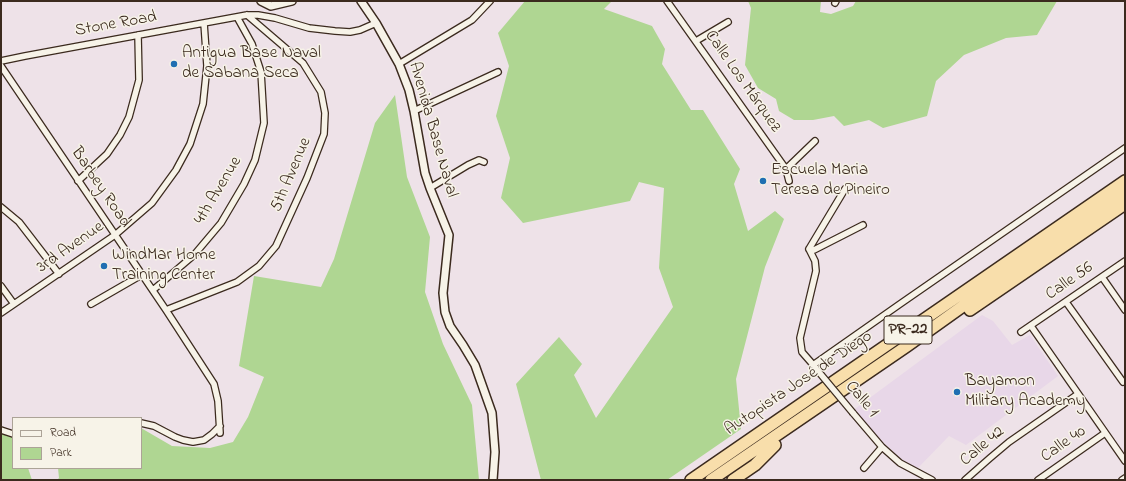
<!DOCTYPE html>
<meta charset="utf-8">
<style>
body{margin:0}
#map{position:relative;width:1126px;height:481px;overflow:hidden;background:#eee2e8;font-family:"Indie Flower",sans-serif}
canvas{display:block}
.frame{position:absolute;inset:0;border:2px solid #3b2a1e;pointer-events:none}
.legend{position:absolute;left:12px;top:417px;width:130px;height:52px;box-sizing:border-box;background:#f7f3e8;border:1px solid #aca397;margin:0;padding:5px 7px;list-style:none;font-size:12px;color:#3b2a1e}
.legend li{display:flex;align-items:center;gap:8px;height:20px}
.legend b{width:20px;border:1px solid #aca397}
</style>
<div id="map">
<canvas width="1126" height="481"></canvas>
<div class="frame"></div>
<ul class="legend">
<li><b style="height:5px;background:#f7f3e8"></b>Road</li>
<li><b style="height:11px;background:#afd692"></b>Park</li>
</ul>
</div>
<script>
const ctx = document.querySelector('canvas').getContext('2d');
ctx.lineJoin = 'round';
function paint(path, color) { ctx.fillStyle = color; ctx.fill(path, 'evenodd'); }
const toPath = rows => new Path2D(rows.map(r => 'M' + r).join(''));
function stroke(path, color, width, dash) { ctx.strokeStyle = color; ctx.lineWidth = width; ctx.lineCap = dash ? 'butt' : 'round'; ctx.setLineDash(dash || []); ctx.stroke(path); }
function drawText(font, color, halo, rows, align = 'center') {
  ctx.font = font + ' "Indie Flower",sans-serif'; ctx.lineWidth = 3; ctx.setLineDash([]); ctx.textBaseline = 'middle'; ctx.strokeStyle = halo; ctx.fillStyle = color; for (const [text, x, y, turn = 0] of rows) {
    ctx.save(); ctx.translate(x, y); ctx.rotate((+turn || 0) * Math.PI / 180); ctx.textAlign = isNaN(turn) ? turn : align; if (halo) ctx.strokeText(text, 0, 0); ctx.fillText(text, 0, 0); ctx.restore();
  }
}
paint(toPath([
 [982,315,993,321,1012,345,1030,335,1058,376,966,445,949,436,917,469,901,459,852,411]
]), '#e8d7e8');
paint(toPath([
 [525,1,612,1,604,9,652,26,665,49,662,64,691,110,703,110,740,169,734,184,748,231,775,211,784,219,765,267,736,379,741,429,667,480,541,480,516,384,559,337,582,364,574,375,596,418,673,307,659,268,664,188,639,182,630,201,523,223,501,198,510,158,496,116,509,66,498,33],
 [748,1,821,1,820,12,831,14,853,6,856,1,1057,1,1037,35,1006,38,964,55,936,81,927,116,883,128,869,120,844,126,834,116,813,120,794,120,779,111,776,99,758,88,745,65,751,8],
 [395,95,407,177,430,237,425,292,443,344,472,405,479,480,57,480,59,478,58,468,141,468,141,428,172,446,210,448,233,442,248,417,264,377,239,366,254,276,321,287,334,259,375,123],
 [1,432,13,435,13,468,28,468,32,480,1,480]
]), '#afd692');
const minor = toPath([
 [667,1,786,169,789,181],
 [835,3,836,1],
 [696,41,728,22],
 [1,61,25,56,247,15,258,15,275,18,309,28,335,31,350,32,360,30,376,23],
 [399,64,472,20,490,1],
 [1,66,166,310,214,384,218,401,220,433],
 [414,111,498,72],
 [786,169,815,141],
 [78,181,107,154,120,135,129,117,139,80,138,35],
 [430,188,468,165,479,160,484,162],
 [1,207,19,222,59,274],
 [809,249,815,261,816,271,800,338,802,352,816,368],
 [809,249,845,189],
 [809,249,814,250,863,225],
 [1102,277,1125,310],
 [1,286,14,304],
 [153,290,194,255,221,223,244,184,255,160,264,123,261,72,252,44,237,17],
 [1066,302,1123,382],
 [91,304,143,274],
 [166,310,237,282,259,266,276,246,307,178,324,134,325,113,321,92,303,63,247,15],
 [1,313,115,235,152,203,176,170,190,144,203,104,207,66,204,23],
 [1031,326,1125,461],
 [1021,332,1125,261],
 [813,365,900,304,1125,148],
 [853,413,882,447,900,463,932,480],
 [141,423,154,426,175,437,183,440,193,442,204,440,212,434,220,426],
 [1,430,13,434],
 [864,468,882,447],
 [965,480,990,458,1009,442,1078,394],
 [1038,480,1105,433],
 [1122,480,1125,478]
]);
const tertiary = toPath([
 [261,1,271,6,292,1],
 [361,1,376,23,399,64,409,90,414,111,425,173,430,188,449,235,443,293,445,312,450,326,463,345,475,365,492,413,495,452,493,480]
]);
const motorway = toPath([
 [970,310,1125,204],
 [691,480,1125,181],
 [711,480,907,346,1040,251,1052,242,1125,192],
 [733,480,755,465,775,445]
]);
stroke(minor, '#3b2a1e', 8);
stroke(tertiary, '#3b2a1e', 10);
stroke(motorway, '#3b2a1e', 14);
stroke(minor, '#f7f3e8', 5.5);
stroke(tertiary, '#f7f3e8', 7);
stroke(motorway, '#f8deab', 11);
const minorBridge = toPath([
 [818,371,853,413]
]);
stroke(minorBridge, '#3b2a1e', 8, []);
stroke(minorBridge, '#f7f3e8', 5.5);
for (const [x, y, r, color] of [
 [174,64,4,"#1f6fb2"],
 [763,181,4,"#1f6fb2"],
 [104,266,4,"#1f6fb2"],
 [957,392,4,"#1f6fb2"]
]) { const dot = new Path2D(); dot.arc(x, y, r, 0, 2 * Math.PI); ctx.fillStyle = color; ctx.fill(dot); stroke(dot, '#f7f3e8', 1.5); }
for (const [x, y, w] of [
 [908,330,48]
]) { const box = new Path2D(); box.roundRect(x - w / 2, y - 14, w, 28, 3); ctx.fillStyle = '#f7f3e8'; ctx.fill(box); stroke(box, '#3b2a1e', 1); }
drawText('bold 16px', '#3b2a1e', null, [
 ["PR-22",908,330]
]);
drawText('17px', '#3b2a1e', '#f7f3e8', [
 ["Stone Road",116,25,-10],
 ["Calle Los Márquez",742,82,55],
 ["Avenida Base Naval",432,130,74],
 ["5th Avenue",292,175,-67],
 ["Barbey Road",100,188,56],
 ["4th Avenue",219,191,-59],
 ["3rd Avenue",71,248,-35],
 ["Calle 56",1070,282,-35],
 ["Autopista José de Diego",799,384,-34],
 ["Calle 1",861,400,50],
 ["Calle 40",1064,445,-35],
 ["Calle 42",983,447,-40]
]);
drawText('17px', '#3b2a1e', '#f7f3e8', [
 ["Antigua Base Naval",182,54],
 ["de Sabana Seca",182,74],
 ["Escuela Maria",771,171],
 ["Teresa de Pineiro",771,191],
 ["WindMar Home",112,256],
 ["Training Center",112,276],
 ["Bayamon",965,382],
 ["Military Academy",965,402]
], 'left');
</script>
